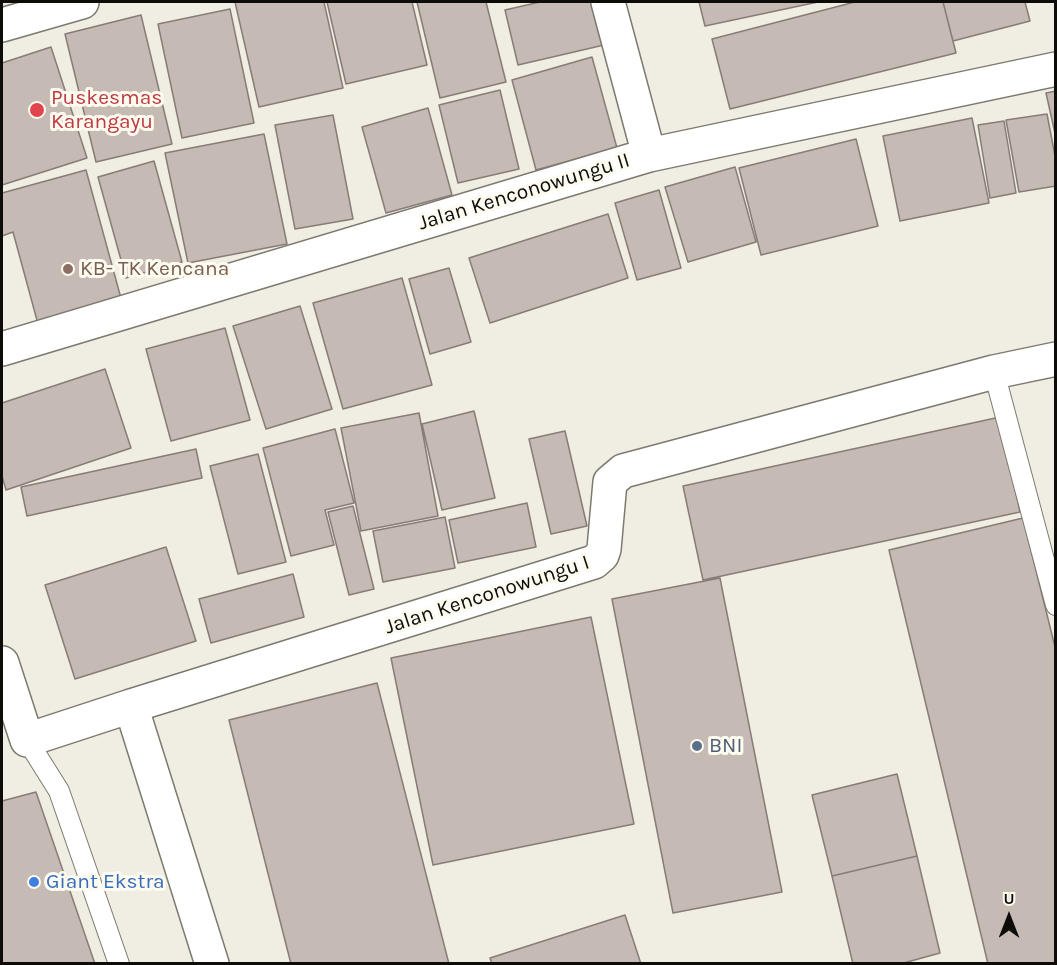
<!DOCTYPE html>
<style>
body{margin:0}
#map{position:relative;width:1057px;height:965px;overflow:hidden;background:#f0ede2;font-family:Karla,sans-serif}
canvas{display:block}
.frame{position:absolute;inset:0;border:3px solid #0d0c09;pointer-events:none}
.north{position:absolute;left:979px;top:887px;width:60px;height:60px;-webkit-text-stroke:4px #fdfbef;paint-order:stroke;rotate:0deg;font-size:16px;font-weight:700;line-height:24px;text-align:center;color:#0d0c09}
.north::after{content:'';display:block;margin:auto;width:21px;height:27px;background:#0d0c09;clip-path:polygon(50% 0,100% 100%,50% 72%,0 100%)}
</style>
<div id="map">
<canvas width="1057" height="965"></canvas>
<div class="frame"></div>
<div class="north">U</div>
</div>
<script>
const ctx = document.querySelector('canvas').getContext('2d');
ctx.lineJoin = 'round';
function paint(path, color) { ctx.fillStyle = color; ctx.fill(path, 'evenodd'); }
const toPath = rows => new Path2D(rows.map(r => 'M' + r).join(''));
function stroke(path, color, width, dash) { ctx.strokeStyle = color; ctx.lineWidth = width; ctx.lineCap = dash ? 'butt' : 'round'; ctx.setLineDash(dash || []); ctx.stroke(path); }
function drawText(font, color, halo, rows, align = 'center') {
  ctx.font = font + ' Karla,sans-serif'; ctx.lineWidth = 6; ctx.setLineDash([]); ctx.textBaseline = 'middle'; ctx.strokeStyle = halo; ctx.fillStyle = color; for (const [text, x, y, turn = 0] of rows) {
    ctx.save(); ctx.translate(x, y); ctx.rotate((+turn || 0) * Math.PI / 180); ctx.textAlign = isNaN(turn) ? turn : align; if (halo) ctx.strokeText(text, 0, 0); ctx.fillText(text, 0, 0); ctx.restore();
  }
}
const building = toPath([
 [235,2,324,2,343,88,259,107,235,2],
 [327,2,412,2,427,65,346,84,327,2],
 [417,2,486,2,506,82,440,98,417,2],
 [540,2,593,2,604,45,518,65,505,10,540,2],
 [699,2,818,2,705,26,699,2],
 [855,2,943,2,956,53,730,109,712,39,855,2],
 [943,2,1025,2,1030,21,953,41,943,2],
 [230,9,254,123,182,138,158,24,230,9],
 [141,15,172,144,96,162,65,34,141,15],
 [51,47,87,158,2,185,2,63,51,47],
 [592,57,617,148,536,170,512,80,592,57],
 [500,90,519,169,458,183,439,105,500,90],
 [1056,91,1056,138,1046,93,1056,91],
 [428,108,452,195,386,213,362,127,428,108],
 [1047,114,1056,161,1056,186,1019,192,1006,120,1047,114],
 [333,115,353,219,295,229,275,125,333,115],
 [972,118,989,203,900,221,883,136,972,118],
 [1004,121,1016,193,990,198,978,125,1004,121],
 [264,134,287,244,188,263,165,153,264,134],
 [856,139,878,226,761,255,739,168,856,139],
 [154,161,182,262,126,278,98,177,154,161],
 [735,167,756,242,688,262,665,187,735,167],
 [86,170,122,302,38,324,13,232,2,236,2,193,86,170],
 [659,190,681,268,637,280,615,203,659,190],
 [608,214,628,278,490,323,469,258,608,214],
 [449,268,471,342,430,354,409,279,449,268],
 [402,278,432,385,343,409,313,303,402,278],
 [300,306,332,409,266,429,233,326,300,306],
 [225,328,250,420,171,441,146,349,225,328],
 [105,369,131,448,6,490,2,476,2,403,105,369],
 [474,411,495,498,442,510,422,424,474,411],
 [419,413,438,516,361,531,341,428,419,413],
 [1000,417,1020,512,703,580,683,486,1000,417],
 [335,429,354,503,325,510,334,545,291,556,263,448,335,429],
 [565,431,587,526,551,534,529,439,565,431],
 [196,449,202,478,27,516,21,487,196,449],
 [258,454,286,562,238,574,210,466,258,454],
 [527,503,536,547,458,563,449,520,527,503],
 [353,506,374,589,349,595,328,512,353,506],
 [445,517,455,568,383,582,373,531,445,517],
 [1023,518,1056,651,1056,964,988,964,889,550,1023,518],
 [166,547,196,641,75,679,45,585,166,547],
 [293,574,304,617,211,643,199,599,293,574],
 [720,578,782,892,673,913,612,599,720,578],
 [591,617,634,824,433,865,391,658,591,617],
 [377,683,449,964,291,964,229,720,377,683],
 [897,774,917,856,832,876,812,795,897,774],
 [36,792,95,964,2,964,2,801,36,792],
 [917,856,940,953,900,964,853,964,832,876,917,856],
 [625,915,641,964,492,964,490,958,625,915]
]);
paint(building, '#c6bab5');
stroke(building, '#877c77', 1.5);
const lane = toPath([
 [994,372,1056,605],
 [27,740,59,791,119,964]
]);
const street = toPath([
 [608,2,649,155],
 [2,25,82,2],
 [2,349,649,155,1056,69],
 [2,663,27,740,131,706,212,964],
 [131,706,594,562,602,555,604,549,610,482,623,471,994,372,1056,359]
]);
stroke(lane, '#7c7a6f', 22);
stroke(street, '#7c7a6f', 36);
stroke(lane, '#fff', 20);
stroke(street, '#fff', 33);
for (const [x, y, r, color] of [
 [37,110,8,"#e0444e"],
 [68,269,6,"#8d6e63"],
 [697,746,6,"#5c6f8a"],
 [34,882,6,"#3f7fe0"]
]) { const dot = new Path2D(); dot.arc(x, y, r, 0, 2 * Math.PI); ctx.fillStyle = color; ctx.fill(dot); stroke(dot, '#fdfbef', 2); }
drawText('21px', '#be3a42', '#fdfbef', [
 ["Puskesmas",51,98],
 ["Karangayu",51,122]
], 'left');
drawText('21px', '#0d0c09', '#fdfbef', [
 ["Jalan Kenconowungu II",524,192,-17],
 ["Jalan Kenconowungu I",487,595,-18]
]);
drawText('21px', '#785e54', '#fdfbef', [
 ["KB- TK Kencana",80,269]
], 'left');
drawText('21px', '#4e5e75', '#fdfbef', [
 ["BNI",709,746]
], 'left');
drawText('21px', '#366cbe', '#fdfbef', [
 ["Giant Ekstra",46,882]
], 'left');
</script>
